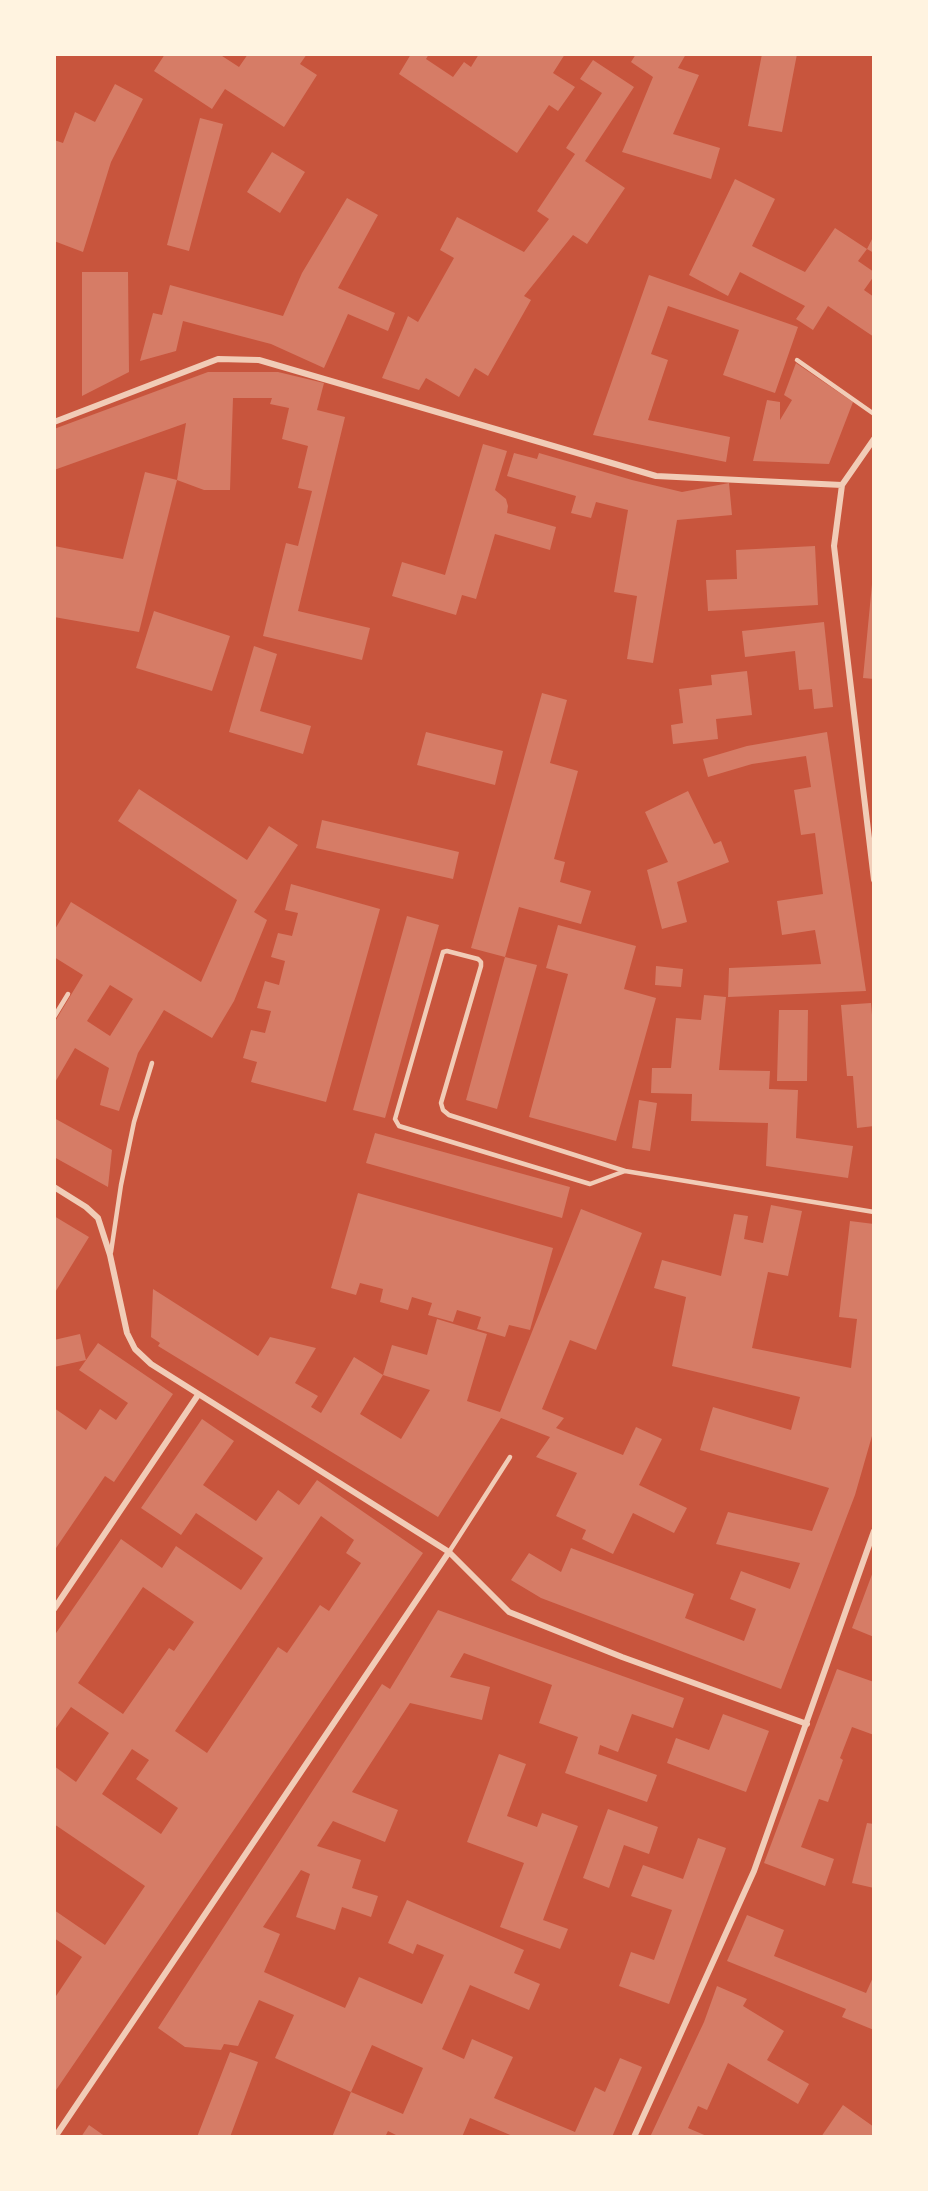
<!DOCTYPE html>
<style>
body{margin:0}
#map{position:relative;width:928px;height:2191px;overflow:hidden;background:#c8553d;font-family:"Varela Round",sans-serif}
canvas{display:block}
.frame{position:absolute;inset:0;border:56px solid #fff3e0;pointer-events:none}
</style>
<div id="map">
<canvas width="928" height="2191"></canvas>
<div class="frame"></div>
</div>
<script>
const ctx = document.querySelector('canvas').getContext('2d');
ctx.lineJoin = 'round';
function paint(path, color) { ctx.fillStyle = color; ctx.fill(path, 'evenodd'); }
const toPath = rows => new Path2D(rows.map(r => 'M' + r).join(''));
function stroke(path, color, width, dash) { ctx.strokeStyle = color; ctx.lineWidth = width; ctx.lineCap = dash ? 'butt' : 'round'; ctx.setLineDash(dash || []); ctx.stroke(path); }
paint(toPath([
 [165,54,219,54,239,67,248,54,307,54,300,64,317,75,284,127,225,89,212,109,154,71],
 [411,54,429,54,426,59,453,77,464,62,471,67,479,54,531,54,533,56,535,54,565,54,553,73,575,87,558,111,549,105,517,153,399,74],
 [636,54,686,54,678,68,699,75,673,134,720,148,711,179,622,152,653,77,631,62],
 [762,54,797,54,782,132,748,126],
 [593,60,634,87,585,161,625,188,587,244,573,235,524,296,531,300,488,376,475,368,459,397,426,378,419,390,382,378,408,316,418,322,454,258,440,250,457,217,524,252,549,219,537,211,575,154,566,148,602,93,580,79],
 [115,84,143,99,111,162,83,252,54,241,54,140,63,143,75,112,95,122],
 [200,118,223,124,189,251,167,245],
 [272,152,305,172,280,213,247,192],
 [735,179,775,199,752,246,805,272,835,228,867,249,874,235,874,253,867,249,858,261,874,272,874,276,864,290,874,297,874,337,828,306,813,330,796,319,805,306,740,272,728,296,689,275],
 [347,198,378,215,338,288,395,313,388,331,348,314,324,368,271,344,183,321,176,351,140,361,153,313,162,315,170,285,283,316,302,273],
 [82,272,128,272,129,372,82,396],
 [649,275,798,327,775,393,723,375,739,330,668,306,651,354,668,360,648,420,730,437,726,462,593,435],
 [796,363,853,402,829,464,753,461,767,400,780,402,780,420,792,400,784,395],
 [208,372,278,372,324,383,317,410,345,417,298,611,370,628,362,660,263,636,286,543,298,546,312,491,298,488,308,446,282,439,289,408,270,404,272,398,233,398,230,490,204,490,177,480,186,423,54,470,54,429],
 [483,444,507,451,495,490,506,499,508,506,507,513,556,527,550,550,495,534,476,599,462,595,456,615,392,596,402,562,445,575],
 [514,453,537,459,539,453,632,480,682,492,729,483,732,515,677,520,653,663,627,659,637,596,614,592,628,510,596,502,591,518,571,513,576,496,507,476],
 [145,472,177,480,139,632,54,617,54,546,123,559],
 [815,546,818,605,708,611,706,580,737,579,736,550],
 [872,584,874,584,874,679,863,678],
 [154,611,230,636,212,691,136,668],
 [824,622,833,707,814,709,812,689,799,690,795,651,745,657,742,631],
 [254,646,277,654,260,711,311,726,303,754,229,732],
 [747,671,752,715,716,719,718,739,673,744,671,725,683,723,679,689,712,685,711,675],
 [542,693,567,700,550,763,578,771,554,859,565,862,560,882,591,891,581,924,519,907,505,957,471,948],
 [426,732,503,751,495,785,417,765],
 [827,732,866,991,728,997,729,968,821,964,815,930,782,935,777,901,823,894,815,833,801,835,794,790,811,787,806,756,752,764,708,777,703,759,747,746],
 [139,789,247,860,269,826,298,845,254,912,267,920,234,1001,212,1038,164,1010,138,1053,119,1111,100,1105,109,1068,75,1048,54,1084,54,1023,83,975,54,957,54,931,71,902,201,982,237,900,118,821],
 [110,985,133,999,110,1036,87,1021],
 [688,791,714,844,721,841,729,862,677,882,687,922,662,929,647,870,668,862,645,812],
 [322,820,459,852,453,879,316,848],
 [291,884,380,909,326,1102,251,1082,257,1062,243,1058,251,1030,265,1033,271,1011,257,1008,265,981,279,985,285,961,271,957,278,933,292,936,298,913,285,910],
 [407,916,439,925,385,1118,353,1110],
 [558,925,636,946,624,989,656,998,616,1141,529,1117,568,974,546,968],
 [505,957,537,965,497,1109,466,1100],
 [656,966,683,969,681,987,655,985],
 [704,995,726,997,719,1070,770,1071,769,1089,798,1090,796,1138,853,1146,848,1178,766,1166,768,1123,691,1121,692,1094,651,1093,652,1068,671,1068,676,1018,701,1020],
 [871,1003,874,1039,874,1126,857,1128,853,1076,847,1076,841,1005],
 [779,1010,808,1010,807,1081,777,1081],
 [639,1100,657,1103,650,1151,632,1148],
 [54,1118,112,1150,108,1187,54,1157],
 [375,1133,570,1187,562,1218,366,1163],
 [358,1193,553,1248,530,1330,509,1325,505,1337,477,1329,481,1317,457,1310,453,1322,428,1315,432,1303,412,1297,408,1310,380,1302,383,1289,360,1283,356,1295,331,1288],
 [771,1205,802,1211,788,1276,768,1272,752,1348,851,1368,857,1319,839,1317,850,1221,874,1224,874,1429,855,1495,781,1689,541,1598,511,1580,529,1553,561,1572,571,1548,694,1594,685,1618,744,1641,756,1609,730,1599,741,1571,790,1589,800,1563,716,1544,728,1512,812,1531,829,1488,700,1450,713,1407,791,1430,800,1397,672,1366,686,1297,654,1288,662,1260,721,1276,734,1214,748,1216,744,1239,763,1243],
 [581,1209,642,1233,596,1350,570,1340,542,1409,564,1418,556,1428,623,1455,636,1427,662,1439,639,1485,687,1508,674,1533,633,1513,613,1554,582,1539,586,1530,556,1516,577,1473,536,1457,550,1437,501,1418,438,1517,158,1346,160,1343,151,1337,153,1289,258,1356,270,1337,316,1348,295,1383,318,1396,311,1407,321,1413,354,1357,383,1375,360,1414,401,1439,430,1390,383,1375,392,1345,427,1355,437,1319,487,1334,467,1401,500,1412],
 [54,1216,89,1237,54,1294],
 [80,1334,86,1360,54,1367,54,1340],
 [98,1343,173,1394,114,1482,105,1476,54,1551,54,1408,86,1430,100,1409,116,1420,128,1403,79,1370],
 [202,1419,234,1441,203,1485,256,1521,278,1490,299,1505,317,1480,423,1553,54,2093,54,1999,82,1957,54,1938,54,1910,105,1945,145,1886,54,1824,54,1766,76,1782,109,1733,71,1707,54,1731,54,1636,121,1539,162,1568,176,1546,241,1590,263,1558,196,1513,181,1535,141,1508],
 [321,1516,354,1540,346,1553,361,1563,329,1611,320,1605,287,1653,278,1647,207,1753,175,1731],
 [143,1587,194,1622,174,1651,169,1648,123,1714,78,1683],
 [132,1749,149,1760,136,1779,178,1808,161,1834,102,1794],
 [874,1569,874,1637,852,1628],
 [438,1610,684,1698,673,1728,632,1714,618,1752,600,1745,598,1754,657,1775,647,1802,565,1773,578,1737,539,1723,552,1685,464,1653,450,1677,490,1687,482,1720,410,1703,352,1792,398,1810,385,1842,333,1821,317,1846,361,1860,352,1888,378,1896,371,1917,342,1907,335,1930,296,1917,310,1874,301,1870,263,1927,280,1934,264,1972,345,2008,359,1977,422,2004,444,1955,417,1944,413,1954,388,1943,407,1900,524,1950,514,1973,540,1984,529,2010,470,1985,442,2049,464,2059,472,2039,513,2057,494,2098,575,2132,595,2087,605,2092,620,2058,642,2067,612,2137,515,2137,470,2118,462,2137,400,2137,388,2131,385,2137,332,2137,351,2092,403,2114,423,2068,372,2045,351,2092,275,2058,294,2015,259,2000,238,2046,224,2044,221,2050,185,2047,158,2028,382,1684,390,1689],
 [837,1669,874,1682,874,1735,852,1727,840,1758,843,1760,828,1802,819,1799,801,1847,834,1859,825,1886,764,1863],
 [723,1714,769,1731,746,1792,667,1763,676,1738,709,1750],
 [499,1754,526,1764,507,1816,537,1827,542,1813,578,1826,543,1920,568,1929,560,1949,500,1927,524,1863,467,1842],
 [608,1809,658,1827,649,1854,624,1845,609,1888,583,1878],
 [867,1823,874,1824,874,1888,852,1883],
 [698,1838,726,1848,669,2004,619,1986,631,1952,654,1960,672,1910,631,1896,643,1865,683,1879],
 [747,1915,784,1930,774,1956,866,1993,874,1975,874,2030,842,2017,846,2009,727,1961],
 [717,1986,747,1999,743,2006,784,2031,767,2060,809,2084,798,2104,728,2063,707,2110,698,2106,688,2128,709,2137,650,2137,704,2022],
 [230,2052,258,2062,230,2137,197,2137],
 [843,2105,874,2127,874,2137,821,2137],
 [89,2125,106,2137,81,2137]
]), '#d67c66');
stroke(toPath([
 [797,360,874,414],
 [54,1017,68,994],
 [625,1171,449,1115,443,1110,441,1103,481,966,481,962,478,959,447,951,443,952,395,1119,399,1126,590,1184,625,1171,874,1212],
 [111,1252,121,1185,134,1122,152,1063],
 [449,1552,510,1457]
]), '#f1ccb7', 4.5);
stroke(toPath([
 [54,422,218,359,259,360,656,476,842,485],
 [874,439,842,485,834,546,874,880],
 [54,1187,86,1207,98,1218,110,1255,127,1333,135,1349,151,1364,449,1552,509,1612,622,1657,807,1724],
 [54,1609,198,1395],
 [55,2137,449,1552],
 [634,2137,754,1871,874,1531]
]), '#f1ccb7', 6);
</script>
